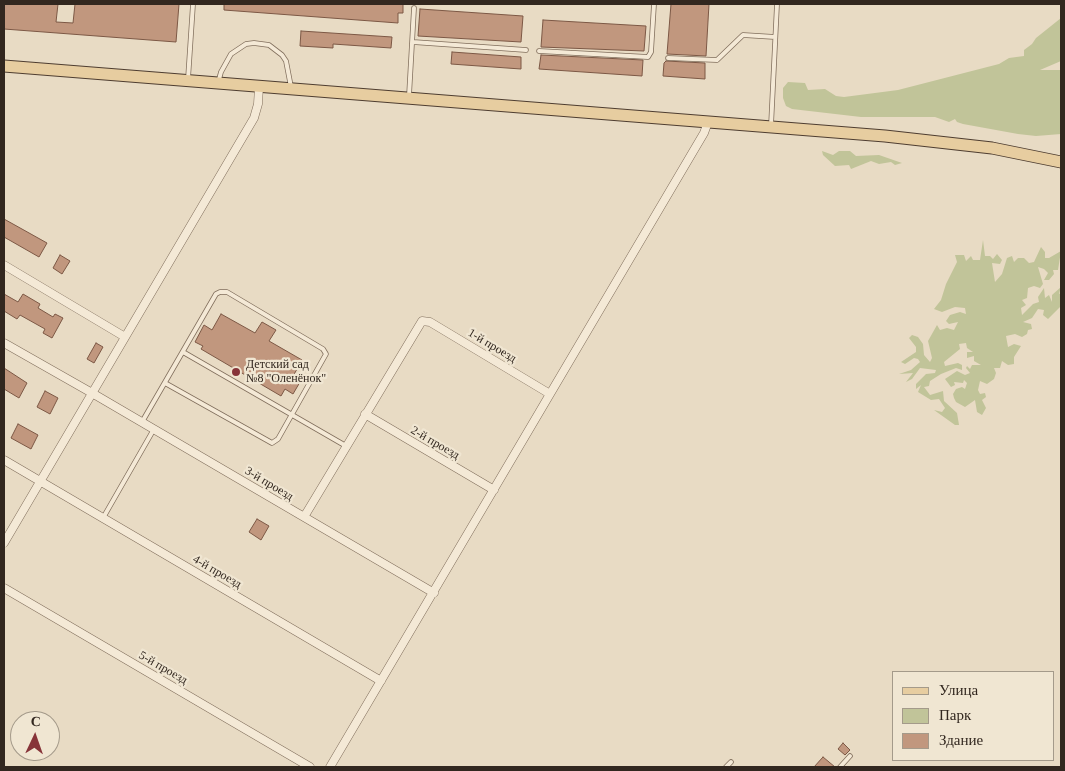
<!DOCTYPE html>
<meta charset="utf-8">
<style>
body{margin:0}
#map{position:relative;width:1065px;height:771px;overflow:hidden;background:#e8dbc4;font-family:Georgia,serif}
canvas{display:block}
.frame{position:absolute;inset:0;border:5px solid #32271f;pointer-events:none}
.legend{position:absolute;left:892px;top:671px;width:162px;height:90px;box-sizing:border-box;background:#f0e6d2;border:1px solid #a49a8a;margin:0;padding:6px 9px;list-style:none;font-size:15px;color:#32271f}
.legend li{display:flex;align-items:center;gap:10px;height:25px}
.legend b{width:25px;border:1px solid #a49a8a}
.north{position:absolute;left:10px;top:711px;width:50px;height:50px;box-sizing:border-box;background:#f0e6d2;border:1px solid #a49a8a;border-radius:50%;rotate:3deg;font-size:14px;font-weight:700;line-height:20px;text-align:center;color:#32271f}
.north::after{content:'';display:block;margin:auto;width:18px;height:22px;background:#873439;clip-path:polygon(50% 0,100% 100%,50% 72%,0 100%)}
</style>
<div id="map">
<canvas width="1065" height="771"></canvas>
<div class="frame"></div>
<ul class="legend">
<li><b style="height:6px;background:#e7cda0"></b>Улица</li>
<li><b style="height:14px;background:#c1c499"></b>Парк</li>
<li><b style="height:14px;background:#c1977e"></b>Здание</li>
</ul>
<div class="north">С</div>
</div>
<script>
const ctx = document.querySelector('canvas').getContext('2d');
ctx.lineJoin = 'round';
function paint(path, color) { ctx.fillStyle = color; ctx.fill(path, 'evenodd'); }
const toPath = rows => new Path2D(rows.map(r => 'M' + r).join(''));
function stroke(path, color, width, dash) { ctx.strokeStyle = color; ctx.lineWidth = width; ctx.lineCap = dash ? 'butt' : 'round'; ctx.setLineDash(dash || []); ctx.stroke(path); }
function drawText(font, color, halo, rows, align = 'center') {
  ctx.font = font + ' Georgia,serif'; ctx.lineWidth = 4.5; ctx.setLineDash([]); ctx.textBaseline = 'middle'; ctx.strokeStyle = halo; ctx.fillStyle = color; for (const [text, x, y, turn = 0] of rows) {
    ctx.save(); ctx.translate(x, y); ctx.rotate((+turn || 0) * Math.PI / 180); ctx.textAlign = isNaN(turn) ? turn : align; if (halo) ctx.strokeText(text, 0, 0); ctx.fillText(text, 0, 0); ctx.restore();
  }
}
paint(toPath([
 [1061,18,1061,61,1040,70,1061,70,1061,134,1036,136,1018,134,963,124,957,122,955,119,949,122,935,117,861,117,792,109,786,106,783,98,783,88,788,82,805,83,808,90,825,89,836,96,844,97,898,90,999,64,1009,58,1024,56,1024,50,1032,44,1036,38],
 [822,151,833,155,839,151,850,151,856,156,879,155,902,163,895,165,891,162,879,164,871,161,851,169,849,165,835,166,823,155],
 [983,240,985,256,990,256,993,259,997,254,1002,260,1000,264,992,263,995,282,1002,274,1007,258,1012,256,1014,262,1018,258,1024,258,1029,263,1034,262,1041,247,1045,252,1045,258,1049,258,1061,251,1058,270,1053,270,1054,274,1049,280,1044,280,1048,273,1044,269,1038,267,1043,284,1040,288,1034,286,1028,288,1027,298,1022,300,1026,305,1021,308,1022,315,1033,304,1039,302,1038,297,1044,288,1045,298,1049,295,1052,302,1052,295,1061,287,1059,294,1061,293,1061,306,1048,319,1043,315,1044,310,1038,309,1032,318,1023,322,1031,324,1032,329,1028,330,1027,334,1022,337,1015,334,1006,336,1008,347,1014,344,1021,346,1014,357,1014,364,1008,365,1002,361,1000,368,994,368,996,373,994,379,987,384,980,381,978,390,980,394,985,393,986,397,982,400,986,408,982,415,977,412,975,400,965,407,956,402,954,398,953,394,956,389,962,387,965,389,967,383,964,380,963,383,954,382,955,385,951,387,945,379,957,371,965,375,970,373,966,368,967,366,970,369,972,365,981,365,974,361,974,356,967,358,967,352,973,352,967,348,966,343,959,344,960,349,944,362,945,366,958,363,962,365,962,370,956,368,941,374,930,381,929,386,924,387,930,395,943,391,944,401,957,413,959,425,955,425,934,410,942,412,945,408,939,399,931,400,918,392,921,385,916,389,916,384,926,374,935,373,936,370,920,368,912,379,906,382,913,373,899,374,911,370,920,362,918,359,914,358,905,364,901,362,916,352,916,347,909,338,912,335,918,337,923,344,924,355,930,362,932,358,928,341,937,325,940,330,947,328,954,330,958,322,949,324,946,321,950,315,960,312,966,314,965,308,955,307,942,312,934,309,941,300,946,284,957,262,955,255,964,255,966,261,971,256,973,260,980,260]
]), '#c1c499');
const building = toPath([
 [4,4,58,4,56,22,73,23,75,4,179,4,176,42,4,29,4,4],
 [224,4,403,4,403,13,398,13,398,23,224,10,224,4],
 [671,4,709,4,706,56,667,54,671,4],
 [420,9,523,16,521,42,418,36,420,9],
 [543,20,646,26,644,51,541,47,543,20],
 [301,31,392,37,391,48,333,44,333,48,300,46,301,31],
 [452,52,521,57,521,69,451,64,452,52],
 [541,55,643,60,642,76,539,69,541,55],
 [666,61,705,63,705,79,663,76,664,63,666,61],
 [4,219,47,243,39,257,4,237,4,219],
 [60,255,70,261,62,274,53,268,60,255],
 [4,294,18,302,23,294,40,304,38,308,53,317,55,314,63,318,52,338,43,333,45,329,20,315,17,319,4,311,4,294],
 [221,314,255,333,262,322,276,330,269,341,302,360,292,378,300,382,293,394,285,389,281,396,201,349,203,346,195,342,204,325,212,330,221,314],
 [96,343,103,347,94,363,87,359,96,343],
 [4,368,27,383,19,398,4,389,4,368],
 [45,391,58,398,50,414,37,407,45,391],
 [18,424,38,435,31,449,11,438,18,424],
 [257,519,269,526,261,540,249,532,257,519],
 [843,743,850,750,845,755,838,749,843,743],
 [823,757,835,767,814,767,823,757]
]);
paint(building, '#c1977e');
stroke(building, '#7c5845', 1);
const service = toPath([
 [413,42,526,50],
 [539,51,648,57,651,52,654,4],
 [668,58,717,60,743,35,775,37],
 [188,79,193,4],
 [218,83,221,72,231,54,246,44,254,43,269,45,282,55,286,61,291,87],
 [409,96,414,8],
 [771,126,777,4],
 [183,352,346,446],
 [142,422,216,294,220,292,227,292,323,349,326,354,278,439,272,443,165,383],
 [103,518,154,429],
 [726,767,731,762],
 [840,767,850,756]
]);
const minor = toPath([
 [4,265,125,337],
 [4,343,92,393,434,593],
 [365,414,494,490],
 [4,460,381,681],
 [304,517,422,321,430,322,550,394],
 [4,543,254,118,258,104,259,87],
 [4,588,310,767],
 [330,767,704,133,708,122]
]);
const primary = toPath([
 [4,66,885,136,992,148,1061,162]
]);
stroke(service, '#806e5c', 5.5);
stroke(minor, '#806e5c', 9);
stroke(primary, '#4e3d30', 13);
stroke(service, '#f4e9d6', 4);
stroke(minor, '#f4e9d6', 8);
stroke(primary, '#e7cda0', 11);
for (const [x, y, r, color] of [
 [236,372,5,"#873439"]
]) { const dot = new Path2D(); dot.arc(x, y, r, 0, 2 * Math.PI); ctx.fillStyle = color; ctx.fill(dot); stroke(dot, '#f0e6d2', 2); }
drawText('12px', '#32271f', '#f0e6d2', [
 ["1-й проезд",492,346,31],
 ["2-й проезд",435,443,30],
 ["3-й проезд",269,484,31],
 ["4-й проезд",217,572,30],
 ["5-й проезд",163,668,30]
]);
drawText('12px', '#32271f', '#f0e6d2', [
 ["Детский сад",246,365],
 ["№8 \"Оленёнок\"",246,379]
], 'left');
</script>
